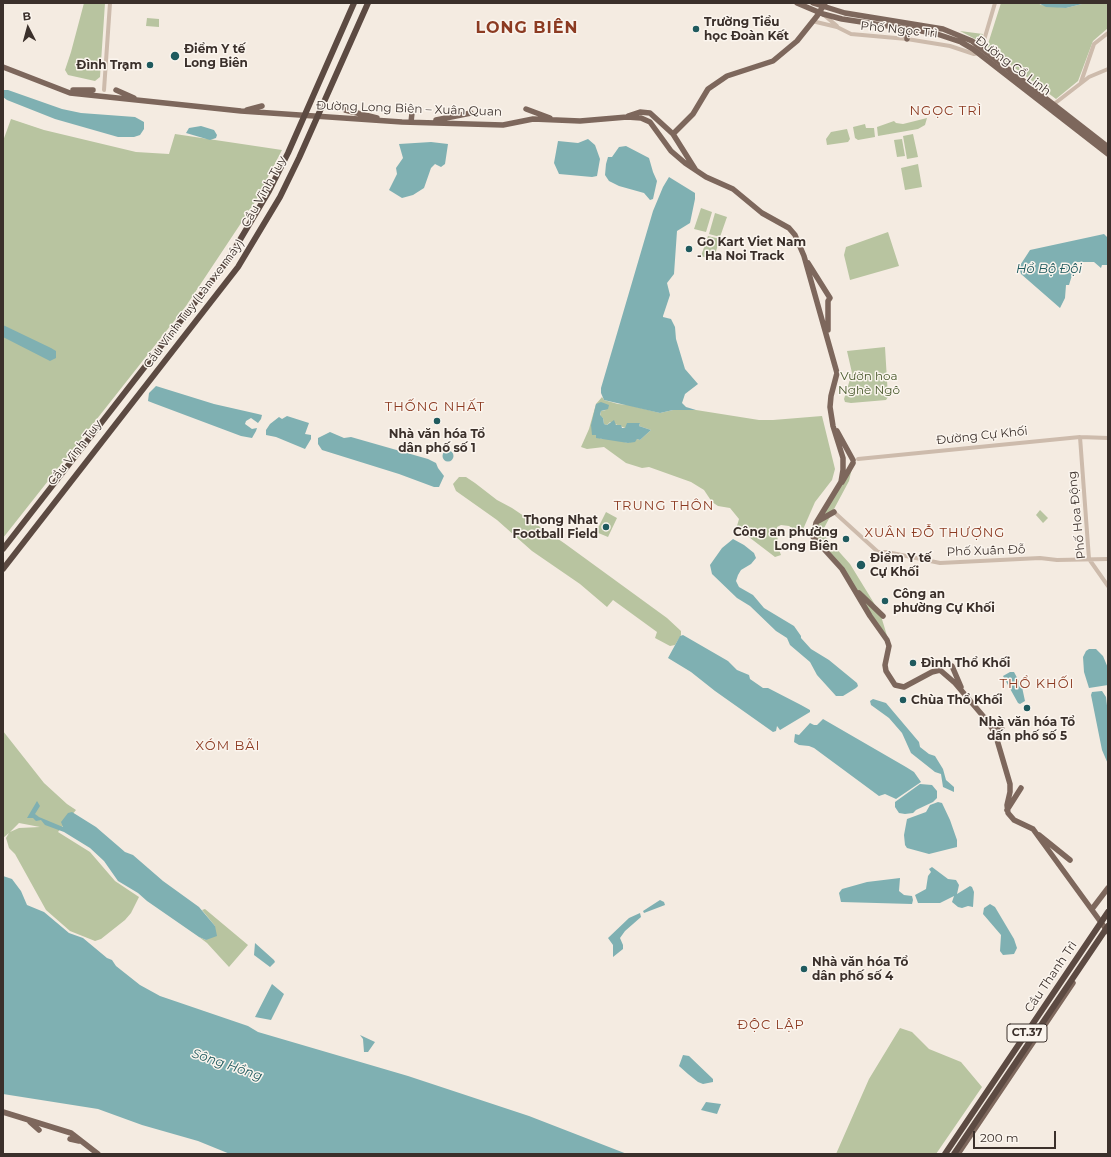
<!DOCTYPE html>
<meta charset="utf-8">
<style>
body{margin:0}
#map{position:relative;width:1111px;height:1157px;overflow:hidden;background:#f4ebe1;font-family:Montserrat,sans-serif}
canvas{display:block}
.frame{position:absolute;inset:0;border:4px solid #3b302b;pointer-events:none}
.north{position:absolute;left:8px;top:8px;width:40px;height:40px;-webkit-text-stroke:3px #fbf5ee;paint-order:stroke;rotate:354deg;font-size:11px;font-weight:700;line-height:16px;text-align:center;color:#3b302b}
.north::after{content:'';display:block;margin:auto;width:14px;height:18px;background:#3b302b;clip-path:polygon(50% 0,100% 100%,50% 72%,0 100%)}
.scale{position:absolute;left:973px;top:1131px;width:83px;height:18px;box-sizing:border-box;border:2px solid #3b302b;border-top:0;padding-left:5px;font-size:12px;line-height:14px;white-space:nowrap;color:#3b302b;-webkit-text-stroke:3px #fbf5ee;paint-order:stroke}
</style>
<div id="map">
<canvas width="1111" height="1157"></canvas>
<div class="frame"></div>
<div class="north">B</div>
<div class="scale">200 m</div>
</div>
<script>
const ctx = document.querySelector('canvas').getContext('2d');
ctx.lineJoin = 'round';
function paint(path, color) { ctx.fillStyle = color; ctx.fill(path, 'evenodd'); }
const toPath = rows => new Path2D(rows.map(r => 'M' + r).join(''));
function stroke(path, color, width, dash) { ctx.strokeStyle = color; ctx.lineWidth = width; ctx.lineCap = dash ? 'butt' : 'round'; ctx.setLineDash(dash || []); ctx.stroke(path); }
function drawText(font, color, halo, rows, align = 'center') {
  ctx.font = font + ' Montserrat,sans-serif'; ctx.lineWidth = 3; ctx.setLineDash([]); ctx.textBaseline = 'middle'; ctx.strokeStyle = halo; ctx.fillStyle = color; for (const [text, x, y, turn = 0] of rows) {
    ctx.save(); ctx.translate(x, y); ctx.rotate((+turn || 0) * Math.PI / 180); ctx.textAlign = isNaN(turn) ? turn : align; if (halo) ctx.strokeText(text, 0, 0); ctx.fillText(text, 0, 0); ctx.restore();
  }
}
paint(toPath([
 [84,3,105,3,100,77,95,81,68,75,65,70,71,52],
 [1001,3,1038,3,1041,5,1066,8,1086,3,1108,3,1108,28,1093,41,1078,81,1056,99,987,47],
 [147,18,159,19,159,27,146,26],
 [960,31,983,34,979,41],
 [927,118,925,125,918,129,878,136,877,127,894,121,896,123,903,124],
 [11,119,44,130,136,152,169,154,175,134,282,150,255,202,186,306,3,538,3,141],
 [865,124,866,128,874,128,875,137,858,140,855,138,853,127],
 [847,129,850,139,848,142,827,145,826,139,831,132],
 [913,134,918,157,907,159,903,136],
 [902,139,905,156,897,157,894,140],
 [918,164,922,187,905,190,901,168],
 [701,208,712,212,706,232,694,229],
 [715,213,727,217,720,237,709,234],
 [888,232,899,266,850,280,844,255,846,247],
 [708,236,720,239,713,260,701,256],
 [885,347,888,397,886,400,851,403,845,402,844,399,852,373,847,351],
 [602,397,604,400,618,404,629,405,660,413,673,410,696,410,759,420,773,420,822,416,835,469,832,480,815,502,801,534,789,526,781,525,777,527,778,547,781,555,775,557,741,531,737,526,739,519,730,508,718,506,712,502,704,490,691,482,649,467,642,468,626,463,604,447,587,449,581,447,589,429,596,404],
 [596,408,606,410,601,411,600,416,603,418,604,424,607,425,610,422,625,428,640,423,639,426,651,430,640,440,637,439,628,443,613,439,601,439,593,431],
 [852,468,849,481,834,509,820,519],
 [459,477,466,477,475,483,497,500,512,508,564,543,667,618,681,631,681,635,675,645,670,646,655,638,657,632,613,600,607,607,580,584,532,551,497,520,456,491,453,484],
 [1040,510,1048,518,1043,523,1036,515],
 [606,512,617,518,608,537,596,532],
 [831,515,824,528,825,536,850,564,877,608,856,589,815,535,816,524],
 [858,594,881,616,888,639],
 [3,731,44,783,67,804,76,810,58,832,90,852,115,881,139,897,131,913,125,920,101,939,95,941,70,931,46,910,15,854,9,848,6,838,9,833,3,838],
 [19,823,40,827,19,828,10,832],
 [205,909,248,945,229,967,207,943,199,937,206,940,215,926,202,910],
 [900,1028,912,1032,929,1049,961,1062,982,1087,936,1154,836,1154,869,1079]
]), '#b8c4a0');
paint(toPath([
 [1038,3,1086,3,1066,8,1046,7],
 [4,90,8,90,62,109,81,113,135,117,144,122,144,129,140,135,134,137,118,137,55,119,7,100,3,97],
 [201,126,214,130,217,135,216,138,210,140,186,133,189,128],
 [588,139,595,145,600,159,597,176,592,177,559,174,554,163,558,141,578,143],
 [431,142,448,144,445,164,441,167,435,164,431,168,424,188,413,195,402,198,389,190,397,174,396,168,403,158,399,144],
 [626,146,649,158,653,172,657,181,653,199,650,200,644,193,619,186,609,181,605,175,606,164,608,157,612,157,619,147],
 [669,177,695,193,695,199,690,223,677,231,674,274,667,283,670,295,663,316,663,317,671,319,675,327,676,339,685,369,698,384,685,394,682,403,686,407,696,410,673,410,660,413,604,400,601,393,601,388,653,211,663,187],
 [1104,234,1108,238,1108,265,1102,265,1101,268,1094,262,1076,262,1069,285,1066,285,1065,298,1060,308,1021,274,1019,267,1030,250],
 [3,325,51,348,56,351,56,358,50,361,3,337],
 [156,386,214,404,258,414,262,415,261,419,258,423,251,418,246,421,245,424,252,429,257,428,256,431,252,438,241,436,153,403,148,401,149,393],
 [601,402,609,405,608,409,601,411,600,415,603,418,604,424,607,425,614,420,616,425,621,425,622,428,625,428,627,423,640,423,639,426,651,430,640,440,637,439,635,442,628,443,596,438,596,435,592,435,591,425,596,404],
 [287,416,309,423,305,434,311,435,311,439,305,449,276,437,266,435,266,430,270,424,279,417,282,419],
 [330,432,344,438,351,437,428,459,436,463,438,468,444,476,439,487,434,487,399,474,322,450,318,444,318,438],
 '442.5 456a5.5 5.5 0 1 1 11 0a5.5 5.5 0 1 1-11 0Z',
 [733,539,744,545,754,553,756,558,751,564,741,570,738,575,736,581,739,587,753,595,764,608,794,626,801,636,801,638,811,649,829,660,857,683,858,686,856,688,843,696,836,696,817,675,810,662,790,645,787,638,776,631,750,606,737,598,712,574,710,565,722,548],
 [683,635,728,661,737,670,749,675,750,679,763,688,768,688,801,705,810,710,810,712,780,730,777,726,776,731,773,732,715,691,691,672,668,658,680,636],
 [1089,649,1096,649,1103,656,1108,668,1108,685,1089,688,1084,672,1083,657,1086,651],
 [1010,672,1014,672,1022,687,1025,701,1020,704,1018,703,1003,676],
 [1102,691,1106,697,1108,714,1108,764,1102,750,1091,695,1092,692],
 [873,699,886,703,919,742,920,747,929,754,935,756,943,769,946,780,954,787,954,792,943,787,941,774,935,772,911,753,902,733,889,718,871,705,870,701],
 [823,719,906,767,914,772,921,782,896,799,885,794,879,796,814,748,809,746,799,745,794,742,795,734,799,735,810,723,814,725,817,725],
 [920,784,932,785,937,791,937,798,933,802,916,810,913,813,905,814,899,813,895,807,895,802],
 [37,801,40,806,35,814,39,817,63,827,61,822,68,813,72,812,96,827,125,852,133,855,163,881,199,907,215,926,217,936,206,940,199,937,147,901,138,893,118,881,104,861,90,848,64,832,45,825,41,820,36,821,33,818,27,818],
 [938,802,942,803,950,820,957,840,957,847,929,854,907,848,905,845,904,835,907,819,926,812,930,805],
 [932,867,948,879,956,880,959,885,957,894,970,886,972,887,974,892,973,907,968,906,962,908,958,907,952,902,954,896,940,903,918,903,915,895,926,889,928,876,931,872,929,869],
 [3,876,12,879,21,891,27,905,44,912,69,933,83,938,107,958,112,960,116,966,140,985,160,996,248,1026,258,1032,408,1076,529,1116,627,1154,230,1154,198,1141,142,1125,98,1109,3,1094],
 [900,878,899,891,904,895,912,896,913,900,912,904,841,902,839,893,842,889,867,882],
 [660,900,664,902,665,905,644,913,643,911],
 [990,904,995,907,1014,939,1017,948,1014,954,1003,955,1000,951,1001,935,983,914,984,908],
 [640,913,641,917,625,931,620,938,623,945,623,949,613,957,613,945,608,938,629,918],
 [255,943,274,960,275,962,270,967,254,955],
 [272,984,284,994,271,1020,255,1017],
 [360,1035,375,1042,368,1052,364,1052,363,1039],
 [683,1055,689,1056,713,1079,713,1082,703,1084,698,1082,688,1074,679,1066],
 [706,1102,721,1104,717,1114,701,1110]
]), '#7fb0b2');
stroke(toPath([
 [824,15,837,26],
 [812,21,837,27,851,34,907,39,950,46,974,54,978,53,982,47,995,3],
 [1081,82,1094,44,1108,33],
 [104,90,110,3],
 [1054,104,1089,77,1108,69],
 [1080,437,1089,559,1108,586],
 [858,459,1080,437,1108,438],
 [834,512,878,552,887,552,940,563,1040,558,1057,560,1108,559]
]), '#cdbbac', 4);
stroke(toPath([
 [797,3,823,14,842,19,934,33,961,42,973,49,1108,154],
 [813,3,845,13,943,29,972,41,1108,147],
 [907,39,908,29],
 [3,67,70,93,241,111,402,122,503,125,533,119,580,121,627,117,641,118,650,122,671,151,685,163,706,177,733,189,762,213,789,228,795,235,804,256,837,373,831,396,830,407,833,426,843,458,843,470,841,482,816,523,813,537,842,569,870,616,887,640,889,646,885,665,886,671,895,685,904,687,932,672,940,670,955,683,989,723,995,733,1010,784,1010,792,1007,805,1008,813,1014,820,1033,829,1108,932],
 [73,90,93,90],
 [116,90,134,98],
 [526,109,550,118],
 [247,110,262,106],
 [345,110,377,118],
 [628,116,640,112,650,113,673,134,695,169],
 [436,120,471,113],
 [411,122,412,113],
 [673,134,693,114,708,89,727,76,773,61,797,41,817,16,825,3],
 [808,263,830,298,828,301,828,330],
 [837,431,853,460],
 [842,482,853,463],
 [818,521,834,512],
 [859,593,883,616],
 [952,666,961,687],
 [989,723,1002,729],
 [1007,810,1021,788],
 [1039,835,1070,860],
 [1092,909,1108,888],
 [3,1112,71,1133,98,1154],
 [30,1122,39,1130],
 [70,1139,79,1141]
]), '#7d675c', 5.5);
stroke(toPath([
 [958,1154,1073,983]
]), '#7d675c', 5.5);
stroke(toPath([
 [3,549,228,260,269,191,288,153,354,3],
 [3,569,238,267,280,197,299,158,368,3],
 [945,1154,1108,912],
 [954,1154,1108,926]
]), '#5c4a42', 6);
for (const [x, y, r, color] of [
 [696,29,4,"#1f5a5e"],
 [175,56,5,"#1f5a5e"],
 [150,65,4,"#1f5a5e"],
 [689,249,4,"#1f5a5e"],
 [437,421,4,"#1f5a5e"],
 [606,527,4,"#1f5a5e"],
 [846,539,4,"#1f5a5e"],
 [861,565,5,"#1f5a5e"],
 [885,601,4,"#1f5a5e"],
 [913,663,4,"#1f5a5e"],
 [903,700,4,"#1f5a5e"],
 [1027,708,4,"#1f5a5e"],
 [804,969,4,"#1f5a5e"]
]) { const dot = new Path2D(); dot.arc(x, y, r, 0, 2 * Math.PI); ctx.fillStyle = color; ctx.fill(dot); stroke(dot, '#fbf5ee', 1.5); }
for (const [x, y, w] of [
 [1027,1033,40]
]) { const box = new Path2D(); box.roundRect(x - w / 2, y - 9, w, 18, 3); ctx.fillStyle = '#fbf5ee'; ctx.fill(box); stroke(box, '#3b302b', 1); }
drawText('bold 11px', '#3b302b', null, [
 ["CT.37",1027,1033]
]);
drawText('bold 12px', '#3b302b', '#fbf5ee', [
 ["Trường Tiểu",704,22],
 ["học Đoàn Kết",704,36],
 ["Điểm Y tế",184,49],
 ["Long Biên",184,63],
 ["Đình Trạm",142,65,"right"],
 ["Go Kart Viet Nam",697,242],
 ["- Ha Noi Track",697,256],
 ["Nhà văn hóa Tổ",437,434,"center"],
 ["dân phố số 1",437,448,"center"],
 ["Thong Nhat",598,520,"right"],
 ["Football Field",598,534,"right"],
 ["Công an phường",838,532,"right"],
 ["Long Biên",838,546,"right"],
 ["Điểm Y tế",870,558],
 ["Cự Khối",870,572],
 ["Công an",893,594],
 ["phường Cự Khối",893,608],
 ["Đình Thổ Khối",921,663],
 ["Chùa Thổ Khối",911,700],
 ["Nhà văn hóa Tổ",1027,722,"center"],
 ["dấn phố số 5",1027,736,"center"],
 ["Nhà văn hóa Tổ",812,962],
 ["dân phố số 4",812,976]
], 'left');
drawText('12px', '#3b302b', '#fbf5ee', [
 ["Phố Ngọc Trì",899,30,6],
 ["Đường Cổ Linh",1013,66,37],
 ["Đường Long Biên – Xuân Quan",409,109,2],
 ["Cầu Vĩnh Tuy",264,192,-61],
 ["Cầu Vĩnh Tuy (Làn xe máy)",194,304,-53],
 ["Đường Cự Khối",982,436,-6],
 ["Cầu Vĩnh Tuy",75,453,-52],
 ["Phố Hoa Động",1077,515,-96],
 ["Phố Xuân Đỗ",986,551,-2],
 ["Cầu Thanh Trì",1051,977,-56]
]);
drawText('12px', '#4a5a2e', '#fbf5ee', [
 ["Vườn hoa",869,376],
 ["Nghè Ngô",869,390]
]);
ctx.letterSpacing = '1px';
drawText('13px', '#8c3b22', '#fbf5ee', [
 ["NGỌC TRÌ",946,111],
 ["THỐNG NHẤT",435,407],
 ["TRUNG THÔN",664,506],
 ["XUÂN ĐỖ THƯỢNG",935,533],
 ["THỔ KHỐI",1037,684],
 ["XÓM BÃI",228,746],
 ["ĐỘC LẬP",771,1025]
]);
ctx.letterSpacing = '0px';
drawText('italic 13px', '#1f5a5e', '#fbf5ee', [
 ["Hồ Bộ Đội",1049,269],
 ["Sông Hồng",227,1065,19]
]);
ctx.letterSpacing = '1px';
drawText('bold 16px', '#8c3b22', '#fbf5ee', [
 ["LONG BIÊN",527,28]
]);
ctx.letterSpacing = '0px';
</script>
